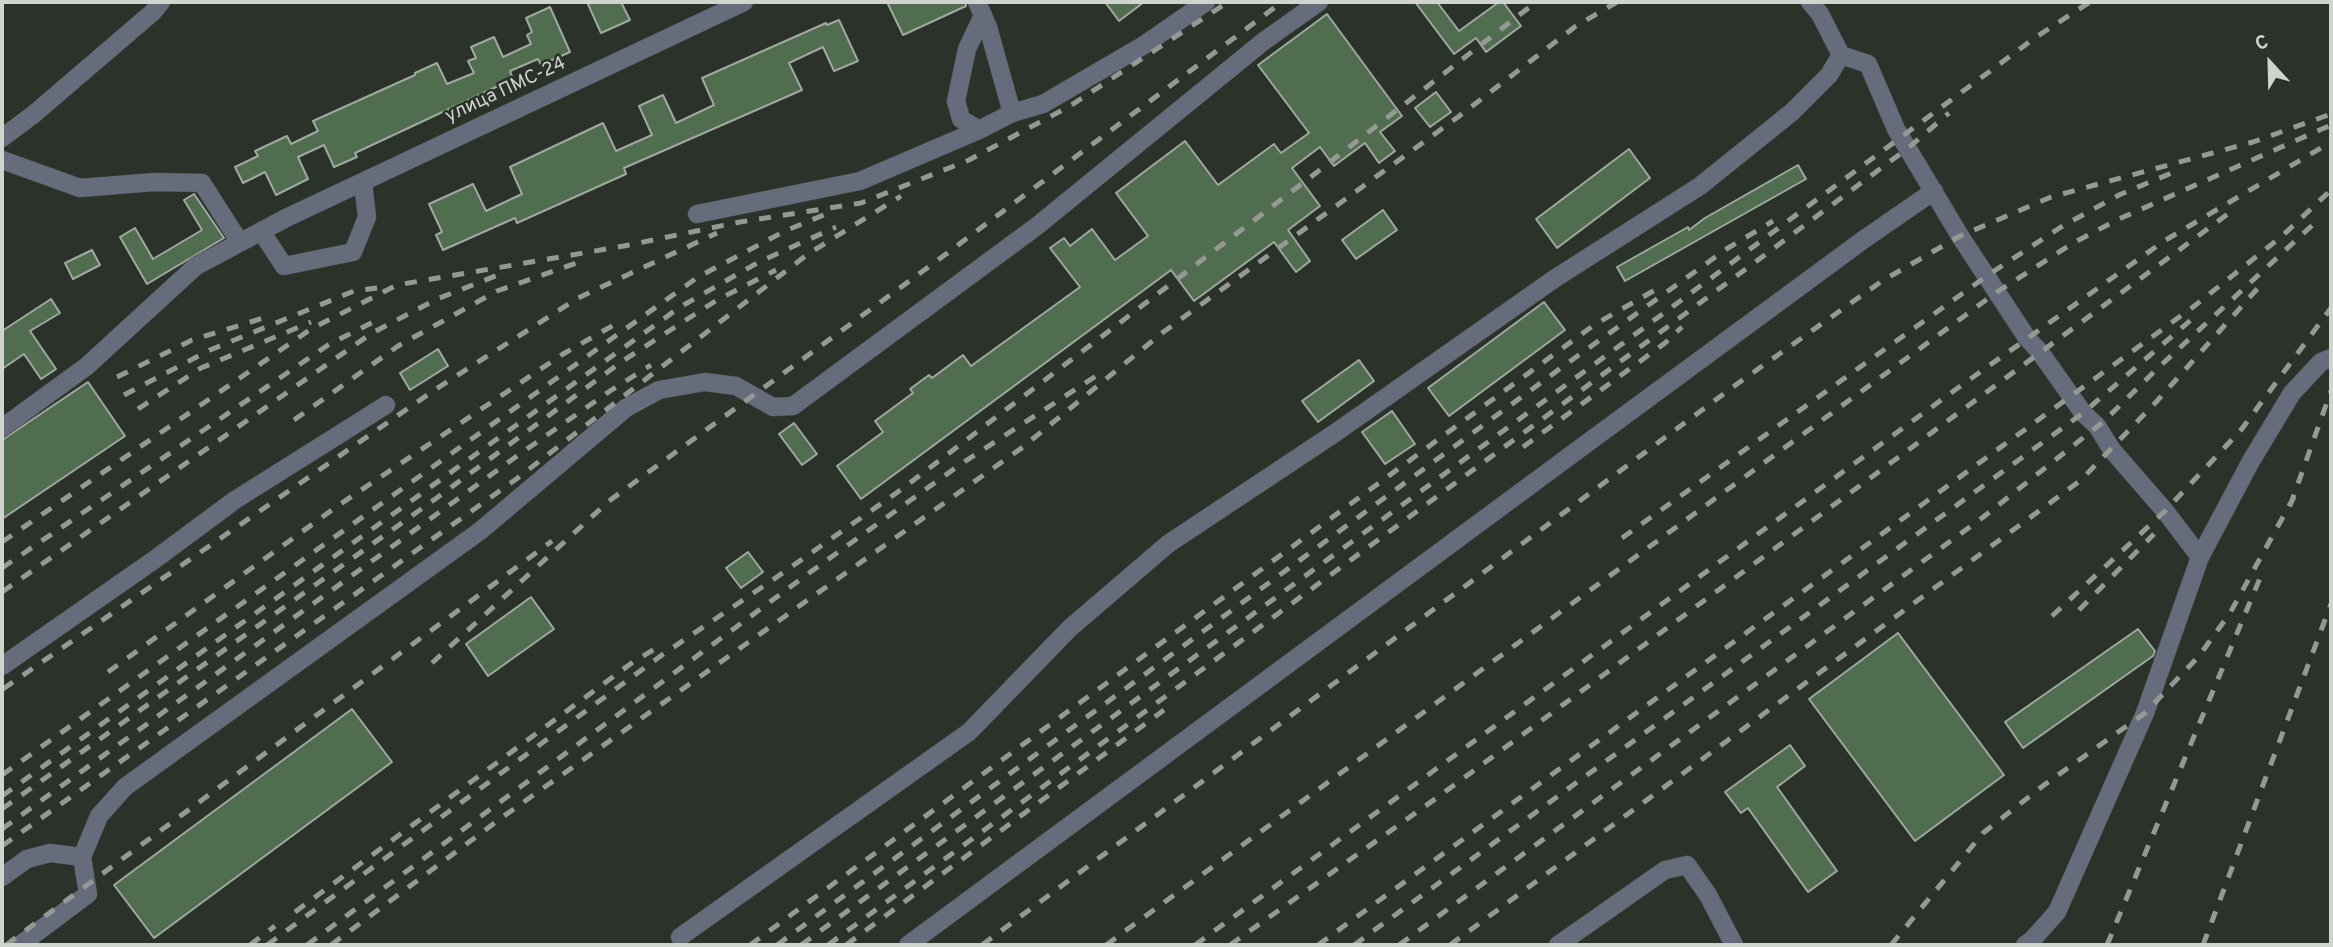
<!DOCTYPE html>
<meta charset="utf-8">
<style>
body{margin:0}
#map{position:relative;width:2333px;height:947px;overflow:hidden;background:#2b322a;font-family:Overpass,sans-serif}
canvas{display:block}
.frame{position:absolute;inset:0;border:4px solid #cfd4cf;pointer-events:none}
.north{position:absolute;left:2235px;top:28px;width:70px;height:70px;-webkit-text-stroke:5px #2b322a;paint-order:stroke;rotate:338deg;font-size:19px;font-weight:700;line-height:28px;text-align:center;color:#cfd4cf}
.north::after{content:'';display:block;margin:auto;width:24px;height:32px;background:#cfd4cf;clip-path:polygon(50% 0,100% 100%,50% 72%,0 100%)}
</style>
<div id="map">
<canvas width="2333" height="947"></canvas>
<div class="frame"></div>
<div class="north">С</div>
</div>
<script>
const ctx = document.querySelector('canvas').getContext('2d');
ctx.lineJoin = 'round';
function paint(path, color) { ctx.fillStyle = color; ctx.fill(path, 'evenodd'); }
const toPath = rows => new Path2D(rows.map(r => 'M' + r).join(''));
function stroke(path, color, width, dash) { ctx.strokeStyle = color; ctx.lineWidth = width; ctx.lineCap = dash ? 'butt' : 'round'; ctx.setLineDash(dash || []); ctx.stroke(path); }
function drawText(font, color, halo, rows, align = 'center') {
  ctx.font = font + ' Overpass,sans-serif'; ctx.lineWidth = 5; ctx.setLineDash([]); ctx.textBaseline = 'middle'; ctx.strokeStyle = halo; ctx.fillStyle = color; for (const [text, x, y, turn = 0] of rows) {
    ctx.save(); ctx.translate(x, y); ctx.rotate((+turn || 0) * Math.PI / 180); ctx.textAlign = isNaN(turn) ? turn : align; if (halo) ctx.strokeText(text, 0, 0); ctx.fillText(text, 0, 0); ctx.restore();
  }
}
const building = toPath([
 [587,2,621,2,630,20,601,33,587,2],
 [887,2,966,2,966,6,903,35,887,2],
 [1105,2,1144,2,1119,21,1105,2],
 [1415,2,1437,2,1459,31,1499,2,1503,2,1521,26,1486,52,1476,38,1454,54,1415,2],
 [550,7,570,52,541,65,538,59,510,71,513,79,355,153,357,157,334,167,324,145,298,157,308,179,276,195,265,172,243,183,235,167,258,156,255,151,287,136,291,144,318,131,313,121,415,75,415,73,437,63,447,84,474,73,468,61,476,58,471,47,494,37,503,57,531,44,527,35,532,32,526,18,550,7],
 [1327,14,1402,116,1380,132,1395,151,1379,163,1365,143,1334,166,1320,147,1292,168,1320,206,1288,230,1310,261,1296,272,1274,242,1194,301,1171,270,861,499,837,466,883,432,875,421,913,393,910,389,929,375,932,378,963,355,971,366,1080,287,1050,248,1064,238,1070,246,1092,229,1115,260,1148,236,1116,193,1185,141,1218,185,1274,144,1281,153,1309,133,1258,65,1327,14],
 [839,20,858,61,834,71,823,47,789,63,802,90,624,168,626,174,517,223,515,218,443,250,436,235,442,232,429,204,473,184,486,211,522,194,510,167,603,123,616,151,652,135,639,106,663,95,676,123,714,105,702,78,826,23,827,25,839,20],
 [1436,92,1451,112,1430,127,1415,108,1436,92],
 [1629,149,1650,178,1557,248,1536,219,1629,149],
 [1798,165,1806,179,1625,281,1617,267,1688,227,1689,230,1705,218,1798,165],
 [194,194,224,238,147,284,120,237,135,228,153,259,202,230,184,200,194,194],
 [1383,210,1397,230,1356,259,1342,240,1383,210],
 [92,250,100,265,73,279,65,263,92,250],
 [51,299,60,313,30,331,56,369,41,379,24,354,2,369,2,331,51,299],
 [1544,302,1565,330,1449,416,1428,388,1544,302],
 [438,349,448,366,410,390,400,373,438,349],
 [1359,360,1374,381,1318,422,1302,401,1359,360],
 [88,382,125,436,2,519,2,440,88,382],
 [1392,411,1415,444,1385,464,1362,432,1392,411],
 [794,423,817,454,802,465,779,434,794,423],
 [748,552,763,572,741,588,726,568,748,552],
 [531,597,554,629,488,676,466,644,531,597],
 [2138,629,2155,651,2153,656,2023,748,2005,722,2138,629],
 [1898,633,2004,775,1915,841,1809,699,1898,633],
 [352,709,392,762,154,938,114,885,352,709],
 [1790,745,1805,766,1777,787,1837,871,1808,892,1748,808,1741,813,1725,792,1790,745]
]);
paint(building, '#506d50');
stroke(building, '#a0a9a0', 2);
const minor = toPath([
 [977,2,988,27,1012,113],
 [983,15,967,49,956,101,961,119,979,130,1012,113,1043,104,1144,45,1206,2],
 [1841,55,1868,64,1896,129,1960,236,2027,338,2040,352,2083,413,2097,426,2112,450,2165,511,2200,557],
 [2,138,34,114,153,12,161,2],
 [2,160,80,188,155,182,202,183,239,241],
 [697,214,860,181,979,130],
 [261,231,284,266,353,252,367,217,363,182],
 [2,428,87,366,196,266,286,218,744,2],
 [2,666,154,560,235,500,386,405],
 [2,877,27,859,50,853,82,857],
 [680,937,969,732,1070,628,1168,544,1335,433,1554,279,1700,186,1792,112,1829,75,1841,55,1820,14,1810,2],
 [20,945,88,894,82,857,99,816,125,787,480,531,626,408,659,390,705,382,736,386,773,407,793,406,1037,226,1264,41,1319,2],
 [908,945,1590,441,1863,240,1934,191],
 [1558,945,1665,870,1687,865,1708,895,1734,945],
 [2025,945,2032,940,2057,912,2145,713,2200,557,2251,461,2292,393,2321,362,2331,358]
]);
stroke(minor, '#494f48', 19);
stroke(minor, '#666c7b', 18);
stroke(toPath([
 [117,377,192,340,270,316],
 [124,395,210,350,354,291,385,287],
 [138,409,201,368,311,322],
 [294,420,398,346,497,291,585,260],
 [1523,447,1665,343,1682,327],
 [2290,506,2331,391],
 [1622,538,1988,275,2061,227,2119,195,2181,169],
 [2,542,311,329,397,285,624,246,740,222,861,203,969,160,1070,106,1228,2],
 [2,568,328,345,381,318],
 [2,592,372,333,437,299,503,273],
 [2079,610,2154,534],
 [2052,616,2165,511,2241,430,2331,308],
 [432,663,609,501,938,260,1282,2],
 [108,672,339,505,563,354,619,322],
 [3,689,436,389,578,298,717,233],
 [2,775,698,277,785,231,826,214],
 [2,796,680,307,759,262,836,227],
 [2,809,438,497,624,360,717,300,776,270],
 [2,829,517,456,610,391,651,365],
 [2,846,515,480,808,254,901,196],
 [295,912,633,662,660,646],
 [6,945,552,541],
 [250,945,275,926],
 [267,945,662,655,774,579,902,489,1312,176,1536,2],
 [307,945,805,576,961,464,1099,374],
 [331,945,504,816,1023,447,1162,333,1458,117,1576,26,1617,2],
 [750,945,1594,325,1655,290],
 [777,945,1565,365,1728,248,1773,221],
 [801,945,1641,330,2036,37,2090,2],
 [828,945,1750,266,1908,148,1949,113],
 [846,945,1164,710],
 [982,945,1737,384,1882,281,1960,236,2051,197,2253,142,2331,114],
 [1106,945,1997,292,2073,243,2119,219,2331,125],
 [1195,945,1955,390,2164,241,2331,142],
 [1230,945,1438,797,2236,208],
 [1318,945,2193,307,2281,237,2331,190],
 [1354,945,2083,413,2192,319],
 [1399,945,1982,518,2103,422,2159,367,2319,219],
 [1450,945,2081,480,2157,401,2258,288],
 [1891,945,1983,833,2044,785,2145,713,2199,656,2230,613,2294,497],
 [2107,945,2263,571],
 [2203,945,2331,604]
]), '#949a93', 5, [12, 12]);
drawText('19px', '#cfd4cf', '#2b322a', [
 ["улица ПМС-24",506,91,-25]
]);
</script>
